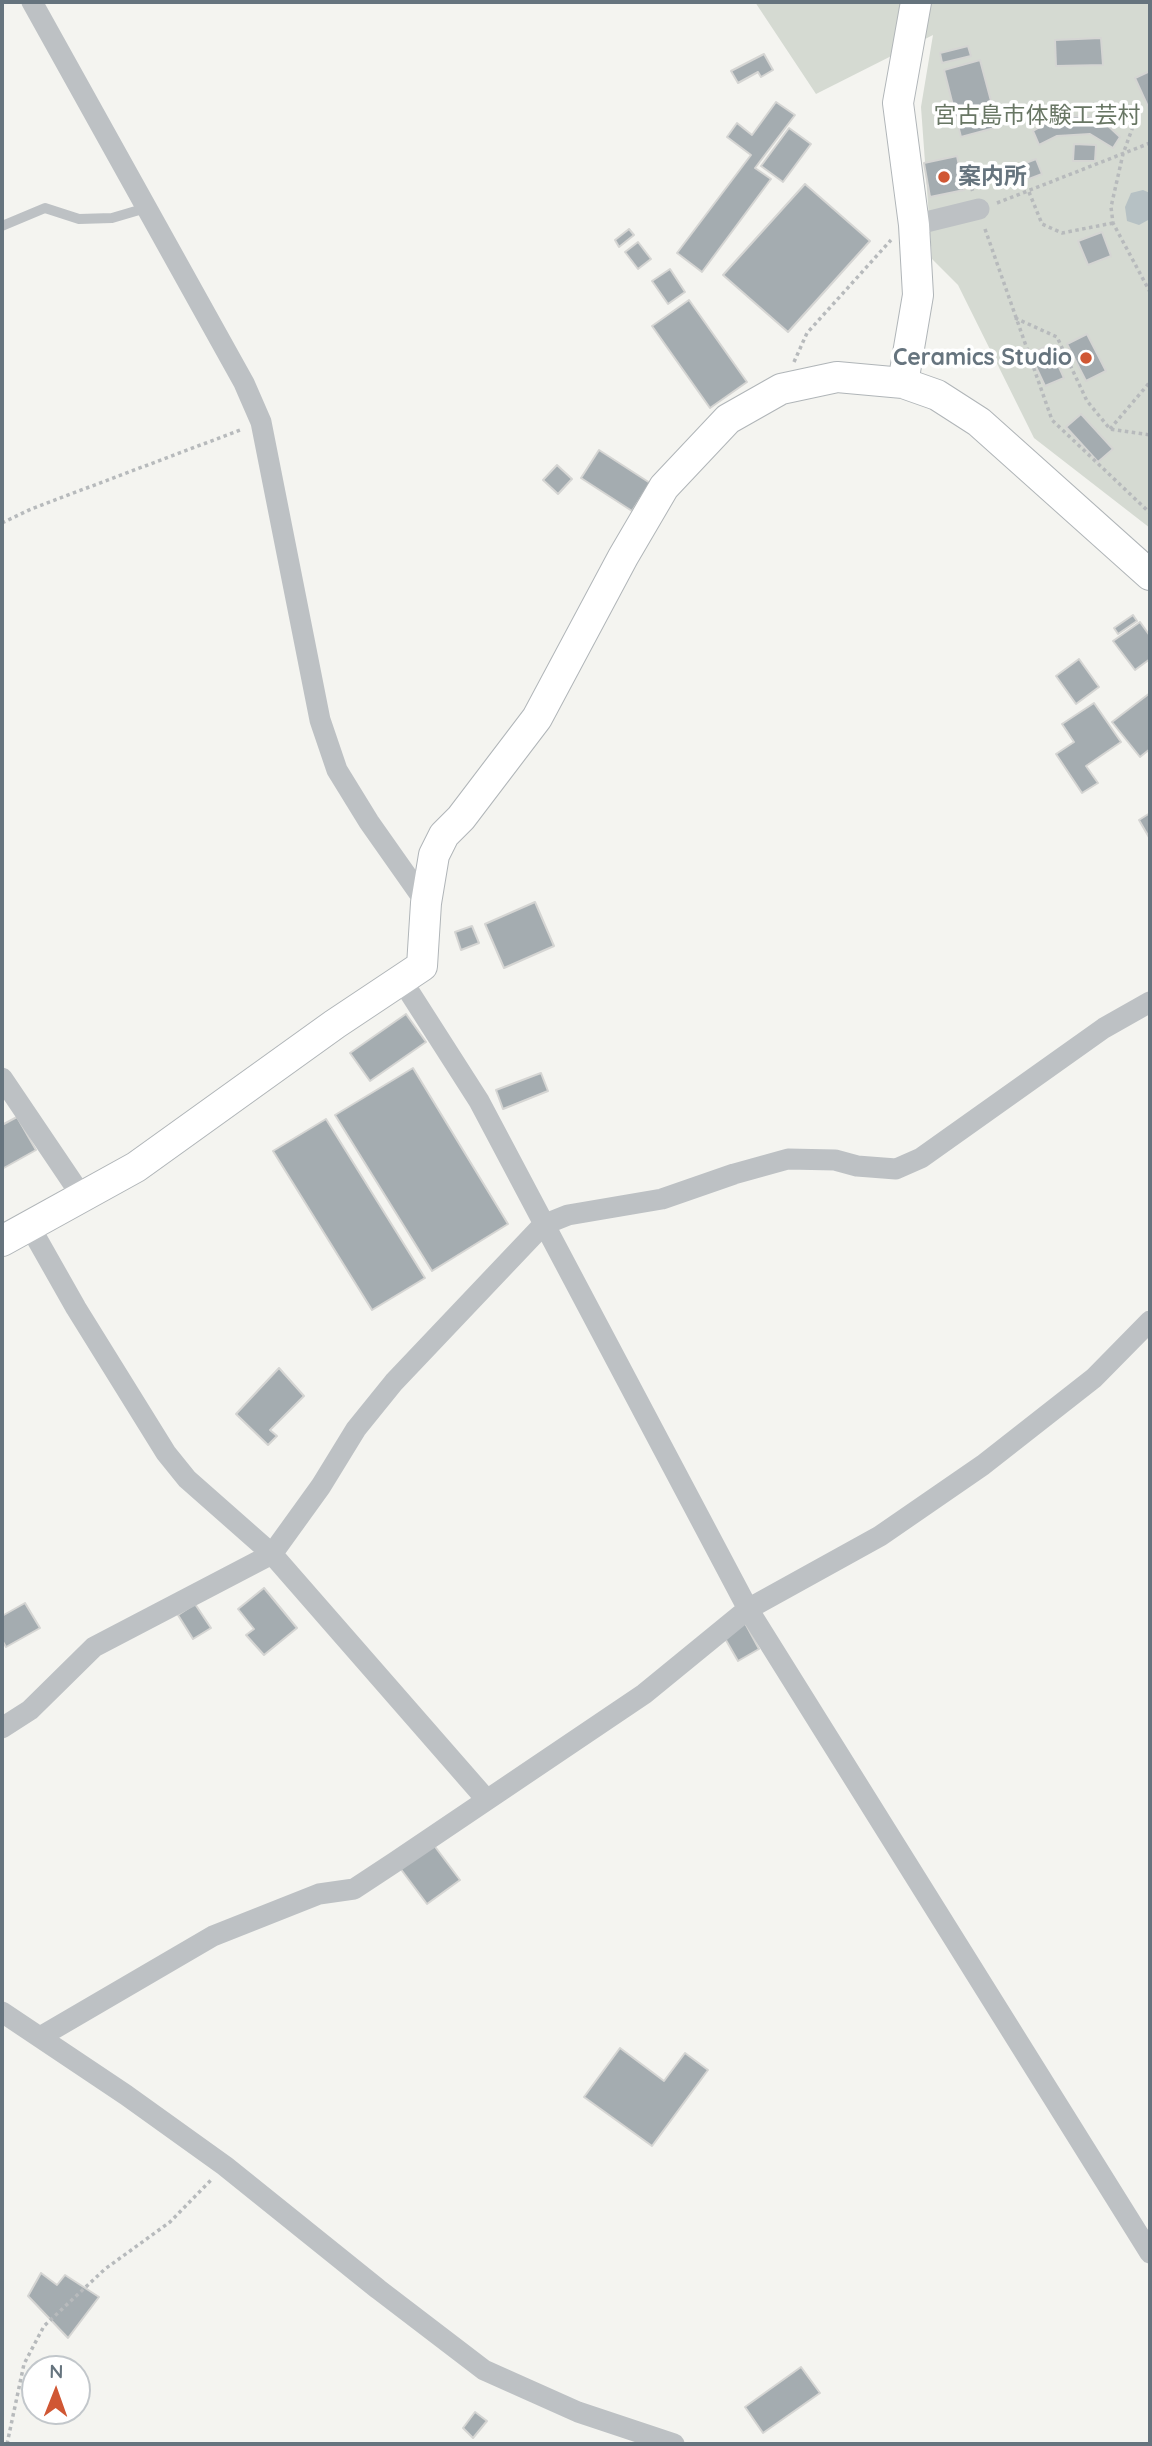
<!DOCTYPE html>
<meta charset="utf-8">
<style>
body{margin:0}
#map{position:relative;width:1152px;height:2446px;overflow:hidden;background:#f4f4f0;font-family:Quicksand,sans-serif}
canvas{display:block}
.frame{position:absolute;inset:0;border:4px solid #66747e;pointer-events:none}
.north{position:absolute;left:21px;top:2355px;width:70px;height:70px;box-sizing:border-box;background:#fff;border:2px solid #c2c7cb;border-radius:50%;rotate:1deg;font-size:19px;font-weight:700;line-height:28px;text-align:center;color:#66747e}
.north::after{content:'';display:block;margin:auto;width:24px;height:32px;background:#d05734;clip-path:polygon(50% 0,100% 100%,50% 72%,0 100%)}
</style>
<div id="map">
<canvas width="1152" height="2446"></canvas>
<div class="frame"></div>
<div class="north">N</div>
</div>
<script>
const ctx = document.querySelector('canvas').getContext('2d');
ctx.lineJoin = 'round';
function paint(path, color) { ctx.fillStyle = color; ctx.fill(path, 'evenodd'); }
const toPath = rows => new Path2D(rows.map(r => 'M' + r).join(''));
function stroke(path, color, width, dash) { ctx.strokeStyle = color; ctx.lineWidth = width; ctx.lineCap = dash ? 'butt' : 'round'; ctx.setLineDash(dash || []); ctx.stroke(path); }
function drawText(font, color, halo, rows, align = 'center') {
  ctx.font = font + ' Quicksand,"Noto Sans JP",sans-serif'; ctx.lineWidth = 7; ctx.setLineDash([]); ctx.textBaseline = 'middle'; ctx.strokeStyle = halo; ctx.fillStyle = color; for (const [text, x, y, turn = 0] of rows) {
    ctx.save(); ctx.translate(x, y); ctx.rotate((+turn || 0) * Math.PI / 180); ctx.textAlign = isNaN(turn) ? turn : align; if (halo) ctx.strokeText(text, 0, 0); ctx.fillText(text, 0, 0); ctx.restore();
  }
}
paint(toPath([
 [755,2,1150,2,1150,528,1034,438,958,285,932,259,921,107,933,35,816,94]
]), '#d5dad2');
paint(toPath([
 [1143,190,1150,193,1150,219,1139,225,1127,221,1125,207,1131,193]
]), '#b6c1c4');
const building = toPath([
 [1101,38,1103,65,1056,66,1055,40,1101,38],
 [968,46,971,56,942,63,940,53,968,46],
 [764,54,773,70,761,77,758,72,738,83,731,71,764,54],
 [980,60,998,127,961,137,944,70,980,60],
 [1150,71,1150,111,1135,78,1150,71],
 [776,102,795,115,755,168,771,179,702,272,677,253,751,155,727,137,737,123,752,135,776,102],
 [1066,116,1088,116,1105,123,1120,137,1113,148,1090,134,1057,136,1039,145,1033,131,1050,121,1066,116],
 [789,128,811,144,783,182,761,166,789,128],
 [1074,144,1096,145,1095,161,1073,161,1074,144],
 [957,156,964,190,930,197,924,163,957,156],
 [1036,159,1042,174,1029,179,1023,164,1036,159],
 [805,184,870,241,788,332,723,275,805,184],
 [629,229,634,235,619,247,615,240,629,229],
 [1102,232,1111,256,1088,265,1078,241,1102,232],
 [638,242,651,259,638,269,625,252,638,242],
 [670,269,685,292,668,304,652,281,670,269],
 [689,300,747,382,710,408,652,326,689,300],
 [1087,334,1106,371,1086,381,1067,344,1087,334],
 [1049,345,1064,378,1045,386,1030,354,1049,345],
 [1081,414,1113,449,1098,462,1066,427,1081,414],
 [599,450,650,483,632,511,581,478,599,450],
 [557,465,572,479,558,494,543,480,557,465],
 [1133,615,1137,621,1118,634,1114,628,1133,615],
 [1140,622,1150,636,1150,659,1135,670,1113,641,1140,622],
 [1079,659,1099,687,1076,704,1056,676,1079,659],
 [1150,693,1150,749,1140,757,1112,722,1150,693],
 [1094,703,1121,742,1086,766,1098,783,1082,793,1056,754,1074,742,1062,724,1094,703],
 [1150,813,1150,839,1139,820,1150,813],
 [535,902,554,946,504,968,485,924,535,902],
 [472,926,479,943,461,950,455,932,472,926],
 [406,1014,426,1042,370,1081,350,1053,406,1014],
 [413,1068,508,1224,432,1271,335,1115,413,1068],
 [541,1073,548,1091,503,1109,496,1090,541,1073],
 [17,1117,36,1150,2,1169,2,1125,17,1117],
 [326,1119,425,1278,372,1310,273,1151,326,1119],
 [279,1368,304,1396,270,1430,277,1436,268,1445,236,1414,279,1368],
 [264,1588,297,1628,264,1655,246,1635,254,1629,238,1609,264,1588],
 [25,1603,40,1628,6,1647,2,1640,2,1616,25,1603],
 [195,1604,211,1628,193,1639,178,1615,195,1604],
 [745,1623,759,1649,738,1661,723,1635,745,1623],
 [433,1844,460,1880,427,1904,400,1868,433,1844],
 [620,2048,664,2081,685,2053,708,2070,652,2146,584,2097,620,2048],
 [41,2273,57,2285,65,2275,99,2297,68,2338,28,2296,41,2273],
 [801,2367,820,2393,763,2433,745,2407,801,2367],
 [475,2412,487,2421,473,2438,463,2428,475,2412]
]);
paint(building, '#a4acb0');
stroke(building, '#d5d5d3', 2);
const secondary = toPath([
 [903,383,918,295,914,225,898,103,916,2],
 [2,1241,136,1167,335,1024,422,966,426,903,434,855,444,835,461,818,537,718,623,557,664,487,728,419,781,389,837,377,903,383,937,395,979,422,1150,575]
]);
stroke(secondary, '#b0b5b8', 32);
stroke(toPath([
 [1140,107,1123,154,1111,207,1113,223,1150,292],
 [969,181,973,192],
 [1029,192,1042,224,1062,233,1113,223],
 [997,203,1150,143],
 [985,229,1052,420,1150,513],
 [1015,318,1057,337,1087,401,1110,429,1150,435],
 [794,362,807,333,891,240],
 [1110,429,1150,382],
 [2,523,31,509,243,429],
 [7,2444,24,2364,44,2326,105,2269,170,2222,211,2180]
]), '#b7babc', 3.5, [3.5, 3.5]);
stroke(toPath([
 [2,226,45,208,79,219,112,218,146,208]
]), '#bdc1c4', 10);
stroke(toPath([
 [32,2,244,383,261,422,320,720,337,770,369,822,426,903],
 [914,225,979,209],
 [401,979,479,1101,748,1609,1150,2253],
 [2,1078,81,1195],
 [29,1225,76,1308,166,1453,187,1479,272,1554,486,1799],
 [2,1728,30,1710,94,1647,272,1554,321,1486,356,1429,394,1382,543,1225,568,1215,662,1199,734,1174,788,1159,835,1160,857,1166,896,1169,921,1158,1104,1028,1150,1002],
 [2,2012,126,2095,225,2166,378,2289,484,2370,578,2412,674,2444],
 [40,2037,213,1936,319,1894,354,1889,395,1862,644,1694,748,1609,880,1536,983,1465,1094,1378,1150,1321]
]), '#bdc1c4', 21);
stroke(secondary, '#fff', 30);
for (const [x, y, r, color] of [
 [944,177,7,"#d05734"],
 [1086,358,7,"#d05734"]
]) { const dot = new Path2D(); dot.arc(x, y, r, 0, 2 * Math.PI); ctx.fillStyle = color; ctx.fill(dot); stroke(dot, '#fff', 2.5); }
drawText('23px', '#687664', '#fff', [
 ["宮古島市体験工芸村",1037,116]
]);
drawText('bold 23px', '#66747e', '#fff', [
 ["案内所",958,177],
 ["Ceramics Studio",1072,358,"right"]
], 'left');
</script>
